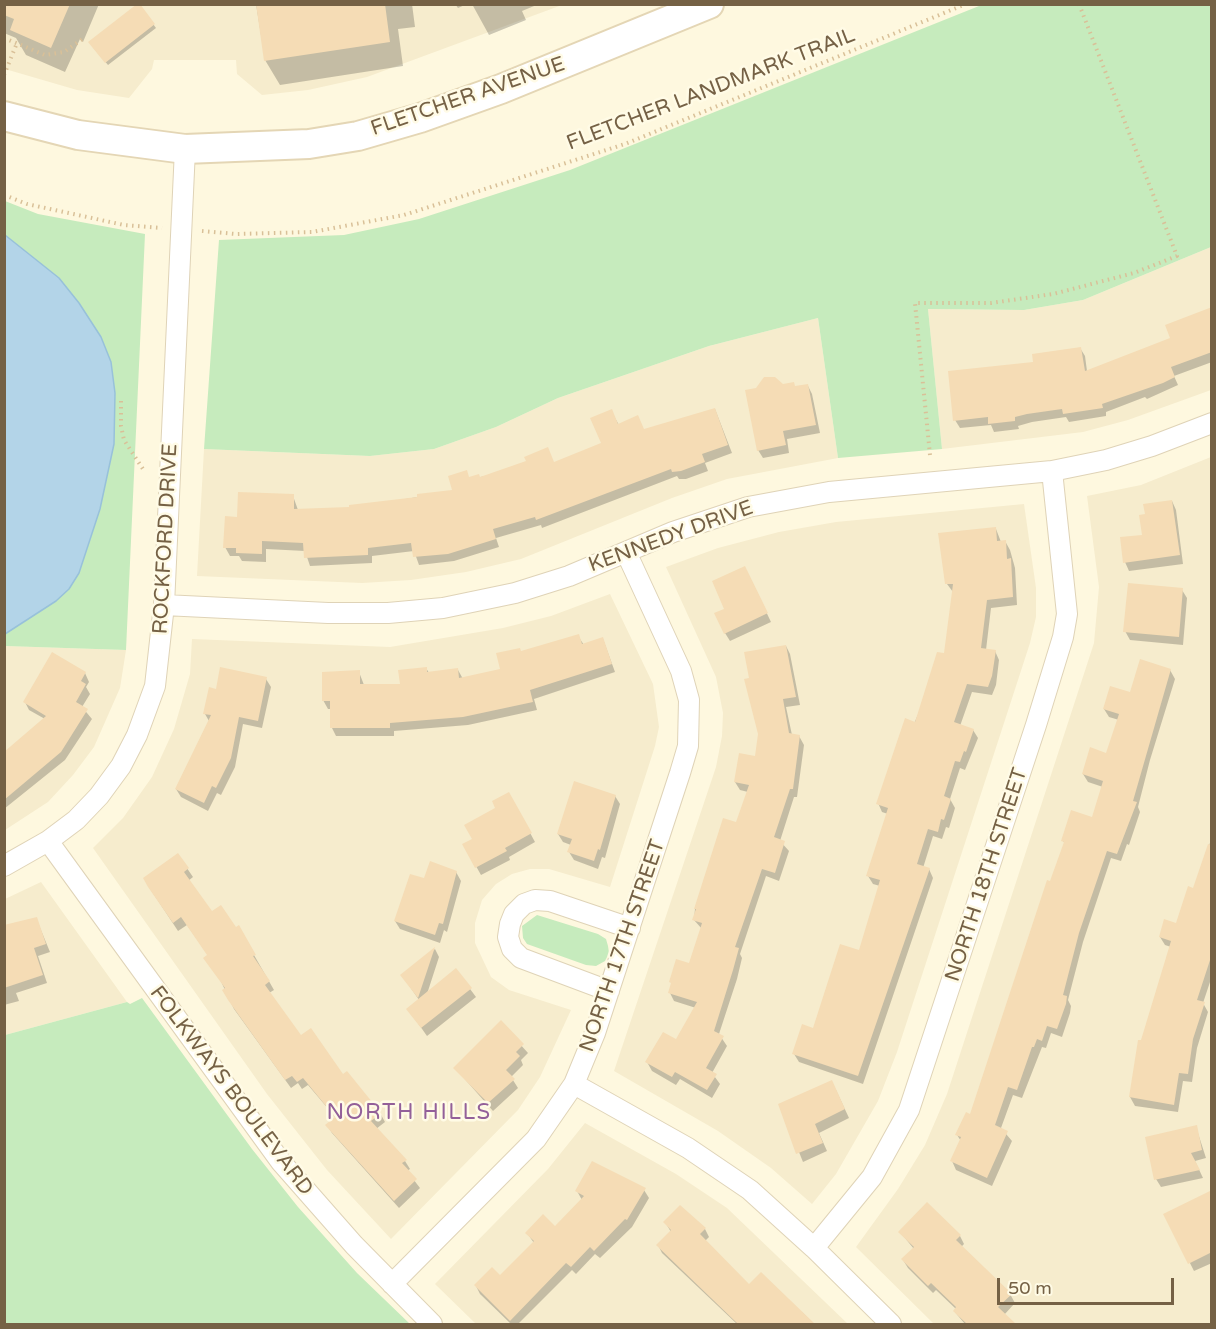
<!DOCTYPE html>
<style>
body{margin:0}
#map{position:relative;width:1216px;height:1329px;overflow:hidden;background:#fef8df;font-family:"Varela Round",sans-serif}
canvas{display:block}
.frame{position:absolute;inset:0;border:6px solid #756145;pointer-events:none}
.scale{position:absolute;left:997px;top:1278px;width:177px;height:27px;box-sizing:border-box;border:3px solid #756145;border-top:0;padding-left:8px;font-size:18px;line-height:21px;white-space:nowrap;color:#756145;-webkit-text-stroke:4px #fffbe6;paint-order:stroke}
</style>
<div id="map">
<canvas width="1216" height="1329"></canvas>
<div class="frame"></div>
<div class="scale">50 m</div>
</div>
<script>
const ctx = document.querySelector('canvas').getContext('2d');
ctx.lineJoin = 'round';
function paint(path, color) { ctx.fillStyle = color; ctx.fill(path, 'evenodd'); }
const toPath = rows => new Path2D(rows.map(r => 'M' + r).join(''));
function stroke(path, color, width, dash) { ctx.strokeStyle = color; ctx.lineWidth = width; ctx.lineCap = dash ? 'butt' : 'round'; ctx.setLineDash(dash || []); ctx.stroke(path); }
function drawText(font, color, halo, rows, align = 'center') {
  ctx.font = font + ' "Varela Round",sans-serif'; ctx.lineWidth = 5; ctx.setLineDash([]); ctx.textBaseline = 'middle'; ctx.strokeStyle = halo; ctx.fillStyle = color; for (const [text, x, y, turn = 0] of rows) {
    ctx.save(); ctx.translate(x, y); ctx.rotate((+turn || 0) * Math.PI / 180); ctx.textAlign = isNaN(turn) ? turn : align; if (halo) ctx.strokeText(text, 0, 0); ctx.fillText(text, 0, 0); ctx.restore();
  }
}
paint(toPath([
 [5,5,562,5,367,77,308,90,262,95,237,74,236,60,154,60,152,69,129,98,77,90,5,69],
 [1211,247,1211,390,1128,420,1083,432,942,449,928,309,1024,310,1083,300],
 [818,318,838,458,727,479,672,498,521,559,466,572,411,580,362,583,197,576,204,449,370,456,434,449,496,427,558,398,709,346],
 [1211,457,1211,1324,934,1324,856,1247,898,1189,925,1145,947,1094,1094,643,1099,587,1087,496,1141,485],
 [1024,504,1036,588,1036,617,1030,643,897,1052,878,1101,836,1174,812,1204,771,1168,718,1131,614,1071,716,767,722,736,723,713,716,677,666,567,718,548,779,532,836,522],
 [610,594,653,684,659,727,655,746,610,887,549,869,530,869,512,874,496,884,482,900,475,923,475,943,491,977,509,990,571,1010,540,1077,518,1110,391,1239,327,1170,267,1094,93,848,123,818,152,777,174,729,190,674,192,639,390,647,503,628,551,616],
 [5,646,126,650,120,688,94,747,73,775,48,802,5,830],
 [41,882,127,1002,5,1035,5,899],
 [585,1123,676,1174,727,1208,848,1324,476,1324,435,1284,548,1169]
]), '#f6eccd');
paint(toPath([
 [984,4,1211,5,1211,247,1083,300,1024,310,928,309,942,449,838,458,818,318,709,346,558,398,496,427,434,449,370,456,204,449,219,240,344,235,419,219,570,170],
 [5,201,38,214,145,234,126,650,5,646],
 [537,915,598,934,606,939,608,946,609,953,605,961,596,966,586,965,527,944,523,938,522,926],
 [142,998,252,1149,298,1207,357,1273,410,1324,5,1324,5,1035,127,1002,130,1004]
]), '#c6ebbd');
const water = toPath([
 [5,235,59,278,79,303,101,337,111,362,115,393,114,444,100,509,79,573,69,589,56,601,5,634,5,235]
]);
paint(water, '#b3d4e8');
stroke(water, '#98c1da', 1.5);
paint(toPath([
 [4,4,99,4,83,42,80,39,65,72,26,55,16,38,4,33],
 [256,4,412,4,415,27,398,29,403,66,280,85,265,60],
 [455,4,467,4,458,8],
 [472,4,539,4,522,11,526,20,489,35],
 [139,5,156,28,108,65,92,46],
 [1212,309,1212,362,1174,376,1178,385,1147,399,1145,397,1106,412,1106,416,1069,422,1066,417,1032,422,1018,426,1019,429,994,432,991,425,960,428,955,420,1035,364,1080,348,1085,356,1087,371,1172,339],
 [782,386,796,388,808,386,812,394,820,433,787,439,789,453,763,458,758,450],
 [715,409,732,453,705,463,708,471,686,479,679,479,677,476,542,528,541,525,496,538,499,547,454,561,419,565,414,551,372,556,372,563,310,566,305,551,266,549,266,562,242,561,239,556,230,556,225,547,238,518,293,496,298,510,351,508,454,491,470,479,554,463,603,444,611,411,619,425,644,431],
 [1172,501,1176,510,1183,564,1129,571,1125,562],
 [996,529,1001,542,1005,541,1010,550,1015,568,1017,605,991,608,986,650,995,651,999,660,996,685,992,695,972,692,960,726,973,730,978,738,965,770,960,768,950,799,955,808,949,828,946,827,942,839,933,836,923,868,929,869,933,878,863,1084,799,1062,794,1054,814,1030,860,952,880,886,873,884,868,876,888,814,882,812,878,803,945,655,953,592,947,584],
 [749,576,771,622,730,641,725,633,726,609],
 [1182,590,1187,598,1183,645,1130,640,1125,631],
 [578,636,584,645,603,639,615,672,534,699,537,710,468,725,394,731,394,736,336,736,332,728,332,709,328,709,323,700,359,672,364,685,402,686,426,668,429,673,458,670,463,679,502,670],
 [786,646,790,654,800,705,786,707,792,735,799,736,804,745,797,797,794,797,780,841,789,851,779,881,766,876,740,954,742,958,737,979,719,1034,727,1046,712,1073,720,1084,712,1098,680,1079,676,1085,652,1071,647,1062,677,1041,696,1008,674,1001,670,993,690,965,702,929,694,920,695,909,737,824,748,792,740,790,735,782,756,758,760,734,751,680],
 [1170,670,1175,679,1150,760,1138,807,1140,812,1129,845,1127,844,1121,861,1111,858,1083,942,1068,1000,1071,1006,1070,1013,1062,1037,1051,1033,1046,1048,1042,1047,1022,1098,1013,1095,1001,1128,1012,1141,992,1186,956,1170,952,1161,961,1141,957,1135,971,1116,1065,844,1063,841,1093,819,1103,787,1088,782,1083,774,1107,754,1119,720,1109,717,1104,709],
 [85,673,89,682,86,687,90,694,82,707,92,719,65,760,4,809,4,768,45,719,29,710,25,702],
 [266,679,271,687,262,728,243,724,235,767,221,795,217,793,208,811,181,797,176,789,209,721,205,714],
 [509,794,535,842,509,857,510,860,481,875,464,845,474,839],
 [615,796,620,804,605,858,602,857,598,869,574,860,569,852,571,845,563,842,558,834],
 [1212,837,1212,976,1203,1003,1208,1012,1197,1048,1192,1082,1183,1081,1178,1112,1135,1106,1130,1097,1142,1042,1171,947,1165,945,1160,937,1177,924,1194,890],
 [178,855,193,877,188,881,212,914,236,929,238,927,274,990,269,993,301,1037,380,1113,385,1122,376,1129,405,1161,410,1169,407,1171,420,1188,399,1208,332,1133,327,1125,336,1118,308,1085,302,1089,298,1083,291,1088,234,1009,209,956,187,925,178,931,149,887],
 [456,872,461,881,447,932,444,930,440,943,400,929,395,921,425,880],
 [36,918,50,952,38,956,47,983,16,993,19,1001,4,1005,4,927],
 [435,949,439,957,427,994,456,970,476,997,427,1036,408,1009,419,1000,402,975],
 [501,1023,528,1053,521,1060,523,1065,511,1077,518,1088,493,1111,455,1068],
 [836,1090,849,1118,819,1133,827,1151,803,1162,780,1105],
 [1196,1127,1206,1158,1195,1161,1203,1178,1161,1187,1156,1179],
 [644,1190,649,1198,632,1227,600,1258,595,1254,576,1274,572,1270,518,1324,511,1324,480,1294,476,1286,500,1277,534,1243,527,1233,555,1228,582,1200,577,1191],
 [1212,1192,1212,1263,1194,1271,1165,1214],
 [665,1222,705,1229,709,1237,705,1241,749,1286,803,1313,814,1324,737,1324,662,1253,658,1245,671,1232],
 [900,1232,960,1236,964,1244,961,1247,1010,1294,1015,1303,1004,1315,1014,1324,965,1324,954,1311,956,1309,936,1290,933,1293,908,1268,903,1260,914,1249]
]), '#0003');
paint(toPath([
 [4,4,70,4,51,48,10,30,14,19,4,15],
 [137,4,140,4,155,24,105,63,88,42],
 [256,4,385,4,390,42,264,61],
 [1212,307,1212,352,1171,367,1175,377,1163,383,1102,404,1103,408,1063,414,1062,409,1027,414,1015,417,1015,421,988,424,988,417,953,421,948,371,1033,362,1032,354,1081,347,1085,371,1170,338,1165,325],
 [764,377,775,377,783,384,794,382,795,386,808,384,816,425,783,431,786,445,757,451,745,390,756,388],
 [715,408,728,445,702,454,705,462,681,471,672,472,671,469,536,520,535,517,493,529,496,539,448,554,413,557,411,543,368,548,368,555,304,558,303,543,262,541,262,554,236,553,236,548,223,548,225,516,237,517,238,492,294,494,294,509,349,507,349,505,417,497,417,494,452,490,448,476,467,470,469,477,479,474,480,477,526,461,524,457,548,447,554,462,601,443,590,418,612,409,618,424,638,415,644,429],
 [1172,500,1180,555,1123,563,1120,537,1142,535,1139,515,1145,514,1143,504],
 [996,527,997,541,1006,540,1007,559,1011,558,1013,597,987,600,981,648,996,650,992,676,988,687,967,684,954,722,974,729,966,752,964,751,960,762,955,761,944,796,951,799,944,820,941,819,938,832,928,829,917,864,930,868,858,1076,792,1054,802,1024,813,1028,840,944,859,950,880,880,866,876,888,808,876,804,905,718,915,722,937,652,944,653,953,584,945,584,938,533],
 [745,566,768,613,724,634,714,613,724,609,712,581],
 [1128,583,1183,588,1179,637,1123,632],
 [579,634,582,644,603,637,612,664,530,690,533,702,463,717,390,723,390,728,330,728,330,701,322,701,322,672,360,670,360,684,400,684,398,670,427,667,427,672,458,668,459,678,500,669,496,653,520,648,521,651],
 [786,645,796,697,783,699,789,733,800,735,793,789,790,789,774,837,785,841,775,873,762,869,735,947,739,948,733,970,714,1031,724,1036,706,1068,717,1074,707,1090,675,1072,672,1077,645,1062,663,1032,676,1039,697,1002,668,993,671,983,669,982,676,959,689,963,702,923,692,920,696,909,694,909,723,818,736,822,749,785,734,782,739,753,755,756,758,734,744,679,749,678,744,652],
 [52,652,86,672,81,681,86,684,76,702,88,709,61,752,4,800,4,752,46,716,23,702],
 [1140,659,1171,669,1133,801,1137,802,1117,854,1107,851,1079,933,1063,995,1067,996,1066,1004,1057,1029,1047,1026,1042,1041,1037,1039,1034,1047,1032,1047,1017,1090,1008,1087,995,1125,1008,1131,987,1178,950,1161,961,1137,955,1135,966,1112,970,1114,1047,880,1050,881,1064,842,1061,841,1071,810,1092,817,1103,781,1082,774,1090,747,1106,753,1119,714,1103,709,1110,686,1130,692],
 [220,667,267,677,258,721,239,717,231,758,216,788,212,786,204,803,175,789,211,715,203,714,209,687,216,689],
 [574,781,616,795,600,850,598,849,594,861,567,852,572,839,557,834],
 [509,792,532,833,505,848,507,851,475,868,462,844,472,839,464,825,495,808,492,801],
 [1208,844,1212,845,1212,954,1197,1000,1205,1002,1193,1039,1188,1074,1179,1073,1174,1105,1129,1097,1138,1040,1141,1040,1171,941,1159,937,1164,919,1176,923,1188,886,1193,888],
 [178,853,189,868,184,872,212,911,221,905,236,927,239,925,256,955,253,956,270,981,265,985,301,1035,311,1028,343,1074,347,1071,381,1113,371,1121,407,1160,402,1163,417,1179,394,1201,325,1125,335,1117,303,1078,297,1082,292,1076,285,1080,228,1000,222,990,225,988,203,958,207,955,181,917,173,923,148,887,143,878],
 [430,861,457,871,443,924,439,923,435,935,394,921,410,874,424,878],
 [37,917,46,944,34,948,43,975,4,988,4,925],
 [435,947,418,998,400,975],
 [456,968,472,988,421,1028,406,1009],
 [501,1020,524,1044,516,1052,520,1056,506,1070,515,1079,488,1103,453,1068],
 [832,1080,845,1109,815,1124,823,1143,796,1154,778,1104],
 [1197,1125,1202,1150,1191,1153,1200,1170,1154,1180,1145,1137],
 [592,1161,646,1188,627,1220,625,1219,594,1251,590,1247,571,1267,566,1263,510,1321,474,1285,492,1267,500,1275,534,1241,525,1233,543,1214,555,1226,584,1196,575,1191],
 [1212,1190,1212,1252,1188,1264,1163,1214],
 [927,1202,961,1235,956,1240,1012,1294,998,1307,1016,1324,967,1324,953,1311,956,1307,931,1283,928,1286,901,1259,914,1247,898,1232],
 [680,1205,706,1228,700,1234,749,1284,761,1272,815,1324,738,1324,656,1245,671,1230,663,1222]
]), '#f5dcb5');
const minor = toPath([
 [164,605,328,613,388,613,443,608,515,593,569,576,673,532,748,507,829,492,1052,471,1106,460,1152,446,1212,423],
 [48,841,281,1162,354,1245,432,1324],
 [4,866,48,841,76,820,99,796,121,766,137,735,155,686,164,605,185,149],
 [609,991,521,958,512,949,508,937,510,924,514,914,524,904,535,900,550,901,630,928],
 [574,1084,688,1148,750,1190,814,1248,891,1324],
 [814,1248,872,1177,909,1110,1036,725,1063,637,1067,614,1052,471],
 [392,1284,536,1139,574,1084,595,1033,680,773,688,746,689,700,681,671,626,552]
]);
const secondary = toPath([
 [4,116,78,135,185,149,309,144,358,136,420,118,501,89,709,4]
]);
stroke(minor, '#dfd3b7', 22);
stroke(secondary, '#e4d6b5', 32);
stroke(toPath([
 [4,38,45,55,64,52,84,38],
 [4,75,17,43],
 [4,195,27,204,124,225,162,228],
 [202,231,236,234,312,232,404,215,625,144,966,4],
 [121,401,121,426,124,440,143,469],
 [930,455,915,303,991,303,1053,294,1134,273,1177,256,1079,4]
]), '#d9c098', 4, [1.5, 4.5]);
stroke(minor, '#fff', 20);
stroke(secondary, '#fff', 28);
drawText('21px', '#756145', '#fffbe6', [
 ["FLETCHER LANDMARK TRAIL",711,90,-21],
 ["FLETCHER AVENUE",468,97,-19],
 ["KENNEDY DRIVE",671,537,-20],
 ["ROCKFORD DRIVE",166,539,-87],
 ["NORTH 18TH STREET",987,875,-72],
 ["NORTH 17TH STREET",623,946,-71],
 ["FOLKWAYS BOULEVARD",231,1091,53]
]);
ctx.letterSpacing = '1.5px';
drawText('22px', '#936099', '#fffbe6', [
 ["NORTH HILLS",409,1113]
]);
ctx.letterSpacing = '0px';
</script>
